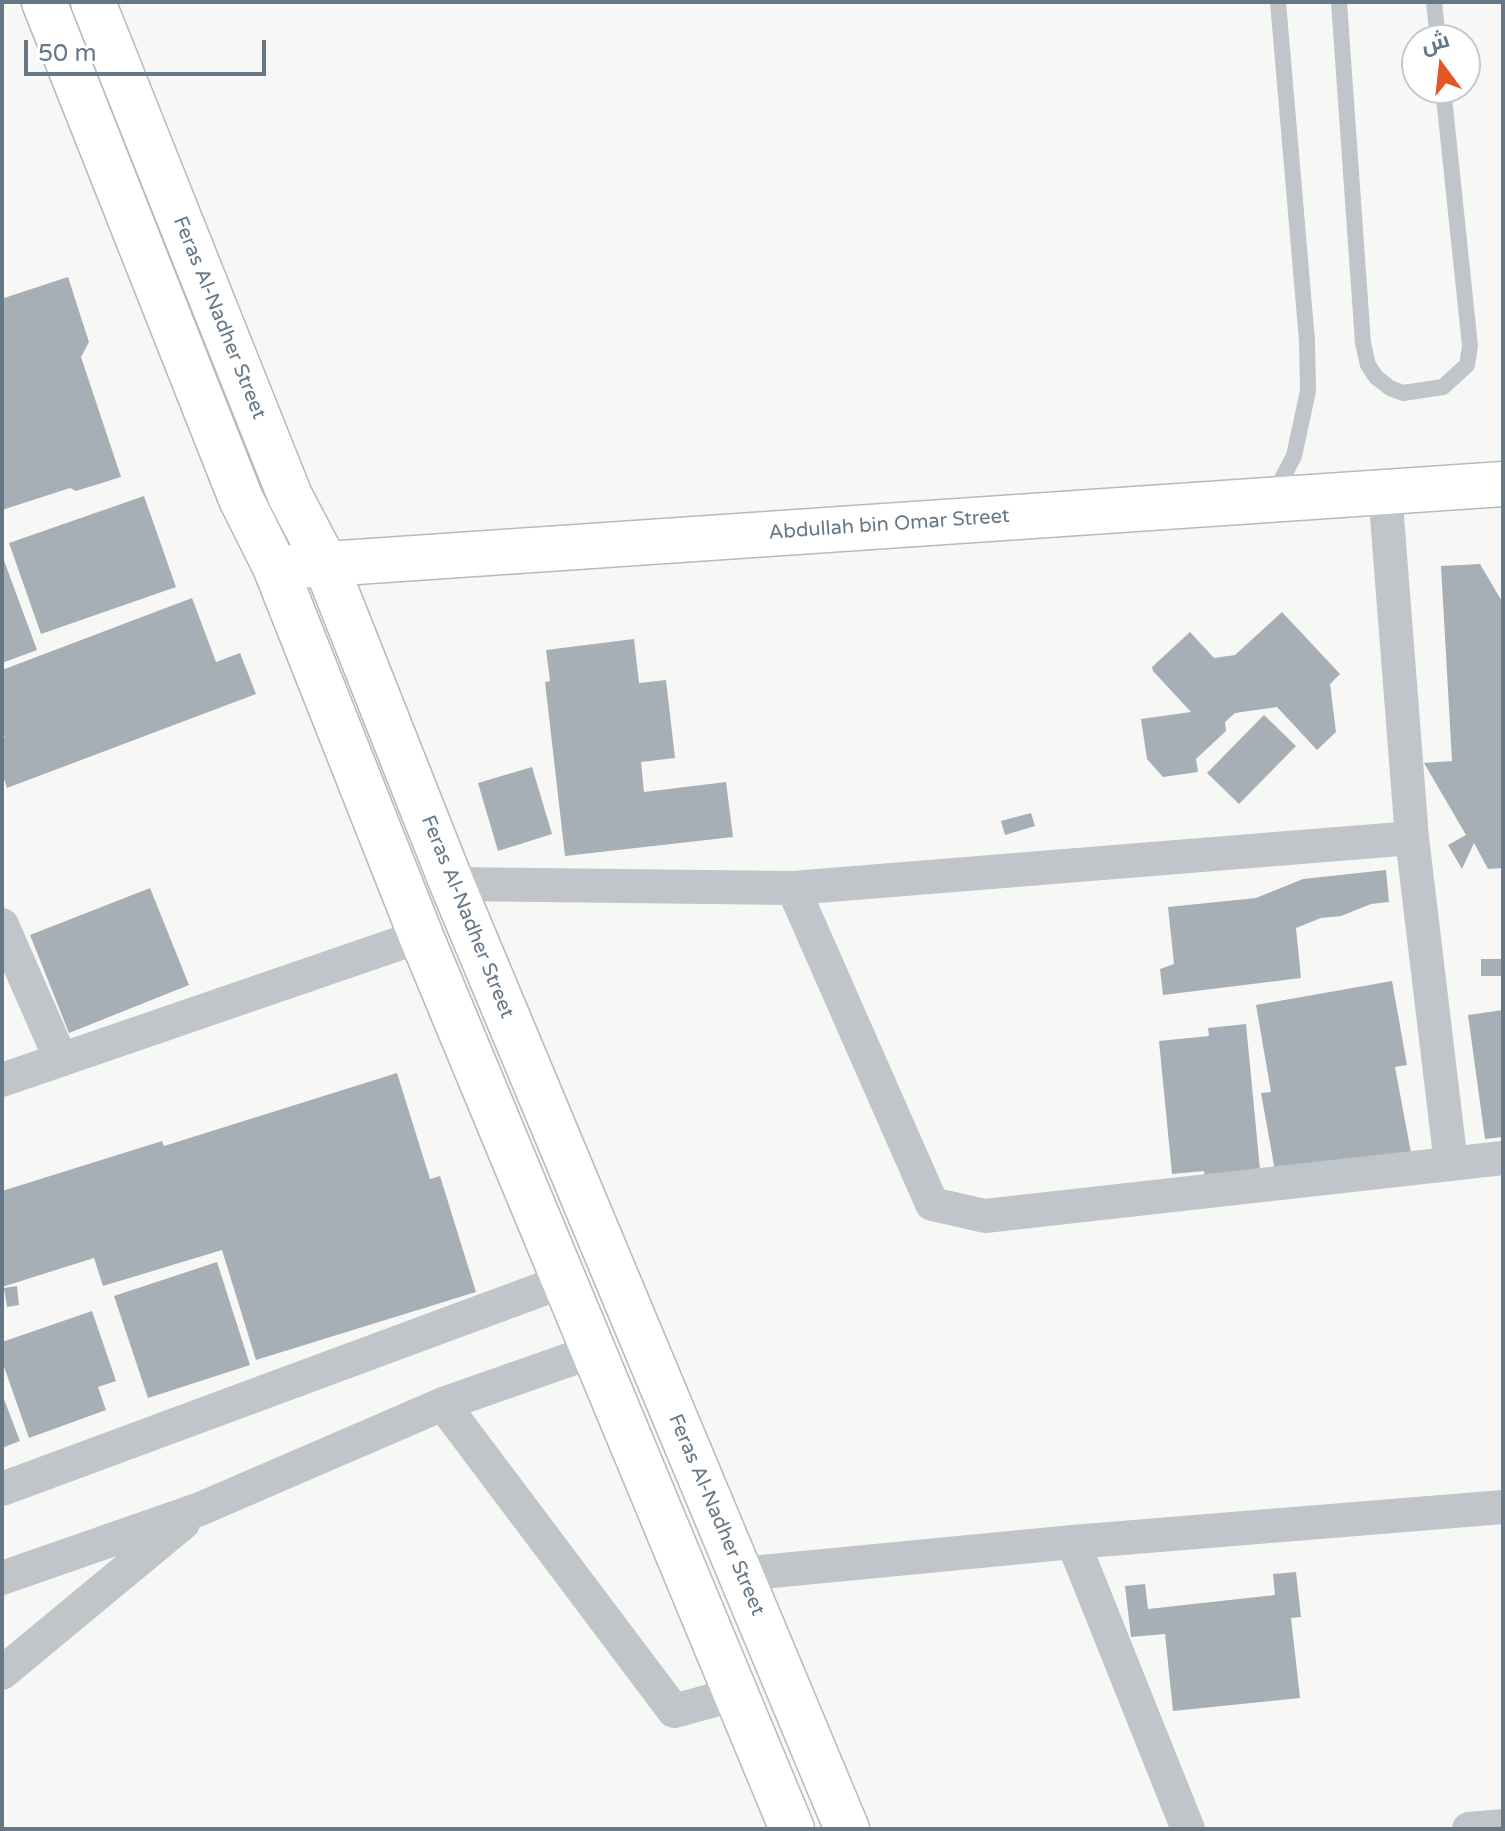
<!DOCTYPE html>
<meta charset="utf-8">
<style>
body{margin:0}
#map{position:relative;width:1505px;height:1831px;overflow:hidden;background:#f7f8f5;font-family:"Varela Round",Cairo,sans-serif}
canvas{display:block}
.frame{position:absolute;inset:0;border:4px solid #667786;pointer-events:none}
.north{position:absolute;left:1401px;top:24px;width:80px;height:80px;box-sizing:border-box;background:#fff;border:2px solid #c2c9cf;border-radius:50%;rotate:345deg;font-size:22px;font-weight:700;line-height:32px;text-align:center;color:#667786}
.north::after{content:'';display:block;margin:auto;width:28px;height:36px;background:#e55727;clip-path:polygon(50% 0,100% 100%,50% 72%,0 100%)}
.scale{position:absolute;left:24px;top:40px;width:242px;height:36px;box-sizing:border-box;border:4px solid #667786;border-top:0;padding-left:10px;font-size:24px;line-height:28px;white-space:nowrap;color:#667786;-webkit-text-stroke:6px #fff;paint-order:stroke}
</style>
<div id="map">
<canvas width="1505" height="1831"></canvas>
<div class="frame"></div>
<div class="north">ش</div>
<div class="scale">50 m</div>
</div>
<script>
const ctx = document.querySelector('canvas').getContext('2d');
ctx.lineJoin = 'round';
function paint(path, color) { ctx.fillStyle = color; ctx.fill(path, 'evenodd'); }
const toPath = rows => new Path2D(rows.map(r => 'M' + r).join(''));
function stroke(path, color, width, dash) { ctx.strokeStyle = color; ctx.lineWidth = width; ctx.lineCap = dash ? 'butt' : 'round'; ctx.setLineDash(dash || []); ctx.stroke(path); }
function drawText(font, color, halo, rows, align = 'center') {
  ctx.font = font + ' "Varela Round",sans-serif'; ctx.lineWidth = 8; ctx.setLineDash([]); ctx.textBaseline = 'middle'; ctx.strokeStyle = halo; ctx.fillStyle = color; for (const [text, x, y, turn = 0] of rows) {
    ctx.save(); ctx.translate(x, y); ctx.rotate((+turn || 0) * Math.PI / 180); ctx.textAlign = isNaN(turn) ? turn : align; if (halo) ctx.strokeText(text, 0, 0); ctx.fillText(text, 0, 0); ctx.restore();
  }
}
paint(toPath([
 [68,277,89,342,81,357,121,477,76,491,70,488,2,510,2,302,4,298],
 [144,496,176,587,41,634,9,543],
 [2,555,37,650,2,663],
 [1480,564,1503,603,1503,868,1488,869,1474,843,1462,869,1448,845,1466,835,1424,763,1452,761,1441,566],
 [192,598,216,662,240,653,256,694,7,788,2,773,2,738,5,737,2,730,2,670],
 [1282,612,1340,674,1330,684,1336,732,1317,750,1277,707,1235,713,1225,722,1226,731,1196,759,1198,772,1163,777,1147,759,1141,719,1191,712,1153,671,1152,667,1190,632,1214,658,1235,655],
 [634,639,639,683,666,680,675,758,641,762,644,792,726,782,733,837,565,856,545,682,550,681,546,650],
 [1264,715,1296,746,1239,804,1207,773],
 [532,767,552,834,498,851,478,783],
 [1031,813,1035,826,1005,835,1001,821],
 [1386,870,1389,902,1371,904,1341,916,1321,918,1296,928,1301,978,1163,995,1160,969,1174,964,1168,907,1256,898,1303,879],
 [150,888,189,985,69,1033,30,935],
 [1481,959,1503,959,1503,976,1481,976],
 [1392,981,1407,1065,1395,1067,1412,1158,1277,1182,1261,1093,1271,1092,1256,1005],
 [1503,1010,1503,1137,1485,1139,1468,1015],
 [1246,1024,1261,1180,1205,1186,1204,1171,1172,1174,1159,1041,1209,1036,1208,1028],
 [397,1073,430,1179,440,1176,476,1292,256,1360,222,1250,103,1286,94,1258,2,1287,2,1191,162,1141,164,1146],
 [217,1262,250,1365,148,1398,114,1296],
 [17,1286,19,1305,7,1307,4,1288],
 [92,1311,116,1381,98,1387,106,1410,29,1438,2,1361,2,1342],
 [2,1394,20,1441,2,1448],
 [1296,1572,1301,1617,1291,1618,1300,1698,1173,1711,1165,1634,1131,1637,1125,1586,1145,1584,1148,1609,1275,1595,1273,1574]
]), '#a6afb6');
const secondary = toPath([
 [44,2,241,499,275,567,421,936,792,1829],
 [93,2,290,496,325,563,452,884,847,1829],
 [297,566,1503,484]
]);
stroke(secondary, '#b5babf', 47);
stroke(toPath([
 [1339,2,1363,343,1368,365,1376,377,1390,388,1403,393,1443,387,1467,365,1470,346,1443,88],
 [1434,2,1438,40],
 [1274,494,1294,456,1308,391,1307,341,1278,2]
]), '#c0c5c9', 16);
stroke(toPath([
 [1385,491,1412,838,1451,1164],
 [452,884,793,888,1412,838],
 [793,888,932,1204,985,1216,1503,1158],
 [2,925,61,1060],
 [2,1080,421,936],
 [443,1404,674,1711,736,1694],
 [2,1489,564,1281],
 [1073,1542,1188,1829],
 [741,1574,1073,1542,1503,1507],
 [2,1578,200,1509,443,1404,594,1351],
 [2,1673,183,1523],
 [1469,1829,1503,1826]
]), '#c0c5c9', 34);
stroke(secondary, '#fff', 44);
drawText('20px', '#667786', '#fff', [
 ["Feras Al-Nadher Street",219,318,68],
 ["Abdullah bin Omar Street",889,525,-4],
 ["Feras Al-Nadher Street",467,917,68],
 ["Feras Al-Nadher Street",716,1515,67]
]);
</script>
